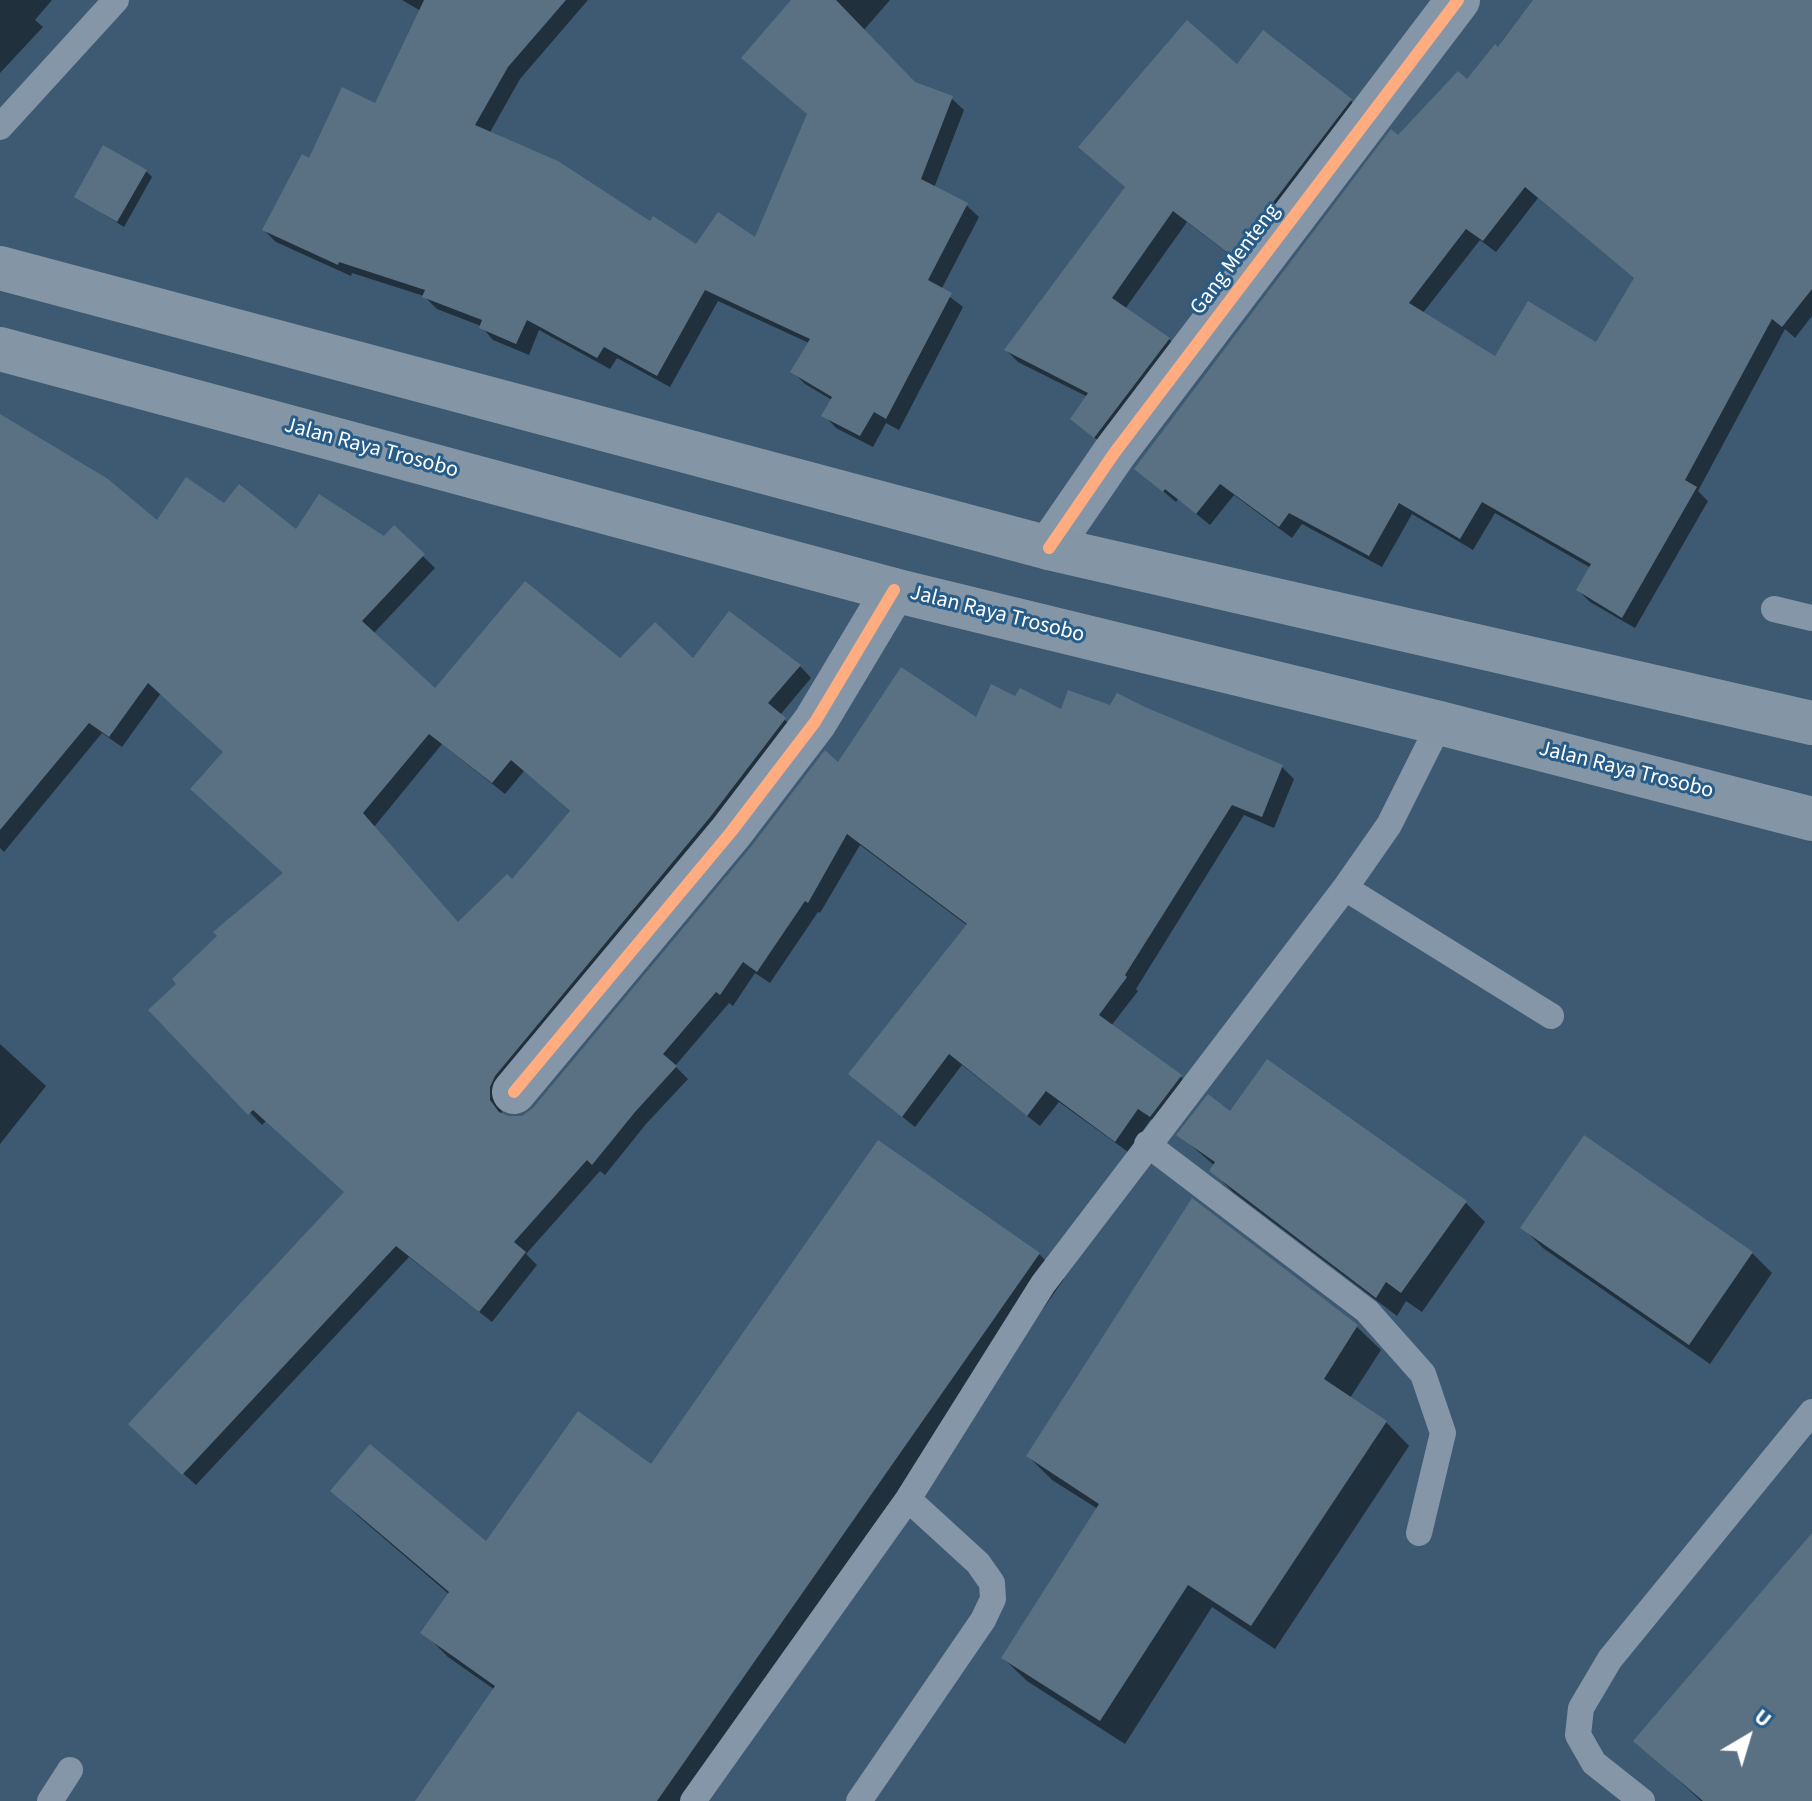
<!DOCTYPE html>
<style>
body{margin:0}
#map{position:relative;width:1812px;height:1801px;overflow:hidden;background:#3d5a72;font-family:"Source Sans 3",sans-serif}
canvas{display:block}
.north{position:absolute;left:1708px;top:1697px;width:80px;height:80px;-webkit-text-stroke:6px #275c88;paint-order:stroke;rotate:38deg;font-size:22px;font-weight:700;line-height:32px;text-align:center;color:#fff}
.north::after{content:'';display:block;margin:auto;width:28px;height:36px;background:#fff;clip-path:polygon(50% 0,100% 100%,50% 72%,0 100%)}
</style>
<div id="map">
<canvas width="1812" height="1801"></canvas>
<div class="north">U</div>
</div>
<script>
const ctx = document.querySelector('canvas').getContext('2d');
ctx.lineJoin = 'round';
function paint(path, color) { ctx.fillStyle = color; ctx.fill(path, 'evenodd'); }
const toPath = rows => new Path2D(rows.map(r => 'M' + r).join(''));
function stroke(path, color, width, dash) { ctx.strokeStyle = color; ctx.lineWidth = width; ctx.lineCap = dash ? 'butt' : 'round'; ctx.setLineDash(dash || []); ctx.stroke(path); }
function drawText(font, color, halo, rows, align = 'center') {
  ctx.font = font + ' "Source Sans 3",sans-serif'; ctx.lineWidth = 6; ctx.setLineDash([]); ctx.textBaseline = 'middle'; ctx.strokeStyle = halo; ctx.fillStyle = color; for (const [text, x, y, turn = 0] of rows) {
    ctx.save(); ctx.translate(x, y); ctx.rotate((+turn || 0) * Math.PI / 180); ctx.textAlign = isNaN(turn) ? turn : align; if (halo) ctx.strokeText(text, 0, 0); ctx.fillText(text, 0, 0); ctx.restore();
  }
}
paint(toPath([
 [0,0,52,0,35,20,43,27,0,73],
 [402,0,588,0,520,79,489,134,697,247,755,240,809,115,794,0,890,0,863,31,915,84,951,98,964,110,934,188,966,205,979,217,941,290,963,307,899,430,886,423,873,447,836,428,824,415,832,400,805,384,793,372,809,343,718,301,670,387,617,358,610,369,539,330,529,355,493,340,481,326,437,309,424,296,352,273,351,276,276,242,264,230,310,160,376,106,421,11],
 [1535,0,1812,0,1812,316,1795,338,1785,329,1698,491,1708,501,1635,628,1590,602,1578,590,1591,568,1495,513,1473,550,1412,514,1382,567,1302,524,1292,538,1234,495,1210,525,1178,499,1176,502,1136,469,1398,137,1467,82,1498,50],
 [1538,198,1636,279,1597,345,1496,359,1422,314,1480,240,1496,252],
 [1238,67,1350,100,1363,113,1246,267,1187,222,1125,309,1169,339,1181,352,1108,449,1073,419,1088,397,1018,362,1006,350],
 [146,171,152,177,124,227,76,197],
 [0,417,157,523,224,506,296,532,384,539,394,528,435,568,373,634,435,690,620,660,800,666,811,678,780,715,797,732,501,1102,502,1115,510,1119,524,1117,535,1110,839,765,977,720,1016,699,1282,767,1294,779,1274,828,1244,815,1136,989,1138,991,1111,1026,1181,1077,1193,1089,1163,1128,1151,1119,1128,1152,1059,1102,1040,1126,962,1065,915,1127,850,1074,968,926,860,845,820,913,818,912,770,983,755,973,733,1006,729,1003,675,1066,688,1079,646,1124,605,1175,600,1171,526,1254,537,1265,492,1322,409,1257,196,1485,142,1436,346,1193,266,1121,262,1125,151,1010,286,873,226,753,161,693,122,747,102,733,4,852,0,848],
 [442,744,505,794,524,771,571,812,513,882,459,924,374,827],
 [0,1044,46,1086,0,1144],
 [1231,1113,1465,1202,1485,1222,1422,1312,1406,1301,1397,1316,1232,1191,1212,1171,1215,1166,1179,1135],
 [1523,1228,1752,1253,1772,1273,1710,1364,1543,1248],
 [1039,1254,1064,1279,703,1795,709,1801,417,1801,495,1690,448,1657,423,1632,450,1595,358,1516,333,1491,486,1544,652,1466],
 [1357,1327,1381,1350,1350,1398,1386,1422,1409,1446,1275,1649,1212,1607,1125,1744,1027,1681,1003,1658,1098,1509,1052,1480,1028,1456],
 [1812,1536,1812,1801,1701,1801,1636,1741]
]), '#0007');
paint(toPath([
 [424,0,566,0,508,67,475,125,558,161,650,221,653,216,696,244,718,212,755,237,807,114,741,58,791,0,836,0,915,82,953,96,921,179,968,203,928,280,952,293,886,419,874,412,860,436,821,416,832,397,790,372,810,339,705,290,657,376,604,347,597,358,527,320,516,344,479,328,482,320,422,297,425,290,339,262,338,265,262,230,302,154,309,158,342,87,375,103],
 [1533,0,1812,0,1812,289,1782,327,1772,319,1685,480,1697,487,1622,618,1576,590,1591,564,1482,502,1460,539,1399,503,1369,556,1289,513,1279,527,1220,484,1196,514,1165,489,1163,492,1134,469,1391,129,1398,135,1458,71,1467,79,1495,44,1498,47],
 [1525,187,1634,278,1596,342,1528,301,1495,356,1409,303,1466,229,1483,241],
 [1187,20,1237,64,1263,30,1352,99,1232,256,1173,211,1112,298,1170,338,1094,438,1070,419,1088,393,1004,350,1125,187,1078,147],
 [103,145,147,170,117,222,74,197],
 [0,414,108,479,157,520,186,477,224,503,239,484,296,529,319,494,384,536,394,525,425,554,362,621,435,688,525,581,620,658,655,622,693,658,729,611,801,665,768,703,786,718,711,816,495,1076,490,1087,490,1100,499,1112,509,1116,522,1116,533,1108,750,848,825,750,838,762,901,667,976,717,991,684,1015,696,1020,688,1061,709,1068,690,1110,705,1117,693,1145,707,1283,765,1262,817,1232,805,1125,975,1127,977,1099,1015,1182,1075,1150,1117,1138,1109,1115,1142,1046,1091,1027,1116,949,1054,902,1117,848,1074,967,924,847,834,808,903,805,901,757,972,743,962,720,995,716,992,663,1054,677,1066,635,1112,592,1165,587,1160,514,1242,526,1252,479,1312,396,1246,182,1475,128,1424,344,1192,253,1110,248,1115,148,1010,176,984,172,979,217,936,213,932,283,873,190,789,223,752,148,683,109,737,89,723,0,830],
 [429,734,492,783,511,760,570,811,512,879,507,874,458,922,363,813],
 [1267,1059,1467,1201,1401,1293,1386,1282,1376,1298,1209,1171,1215,1162,1176,1135,1208,1094,1230,1111],
 [1584,1135,1753,1252,1689,1345,1520,1228],
 [878,1140,1040,1253,657,1801,415,1801,495,1686,420,1633,449,1592,330,1491,370,1444,486,1541,578,1411,651,1464],
 [1192,1198,1358,1325,1324,1379,1387,1421,1251,1626,1188,1585,1100,1721,1001,1658,1099,1504,1026,1456],
 [1812,1533,1812,1801,1703,1801,1633,1741]
]), '#5a7184');
stroke(toPath([
 [0,127,116,0],
 [1774,609,1812,618],
 [1345,888,1551,1016],
 [1147,1144,1367,1311,1423,1374,1443,1433,1419,1533],
 [50,1801,70,1770],
 [693,1801,908,1499,1043,1284,1345,888,1389,825,1440,723],
 [859,1801,983,1620,993,1599,992,1583,978,1563,908,1499],
 [1642,1801,1594,1763,1578,1735,1581,1708,1610,1659,1812,1412]
]), '#8496a7', 26);
stroke(toPath([
 [1049,548,1115,452,1458,0],
 [514,1092,731,832,815,722,894,590]
]), '#8496a7', 44);
stroke(toPath([
 [0,268,1049,548,1812,723],
 [0,349,894,590,1440,723,1812,819]
]), '#8496a5', 44);
stroke(toPath([
 [1049,548,1115,452,1458,0],
 [514,1092,731,832,815,722,894,590]
]), '#ffac80', 12);
drawText('22px', '#fff', '#275c88', [
 ["Gang Menteng",1236,260,-53],
 ["Jalan Raya Trosobo",371,449,15],
 ["Jalan Raya Trosobo",997,615,14],
 ["Jalan Raya Trosobo",1626,771,14]
]);
</script>
